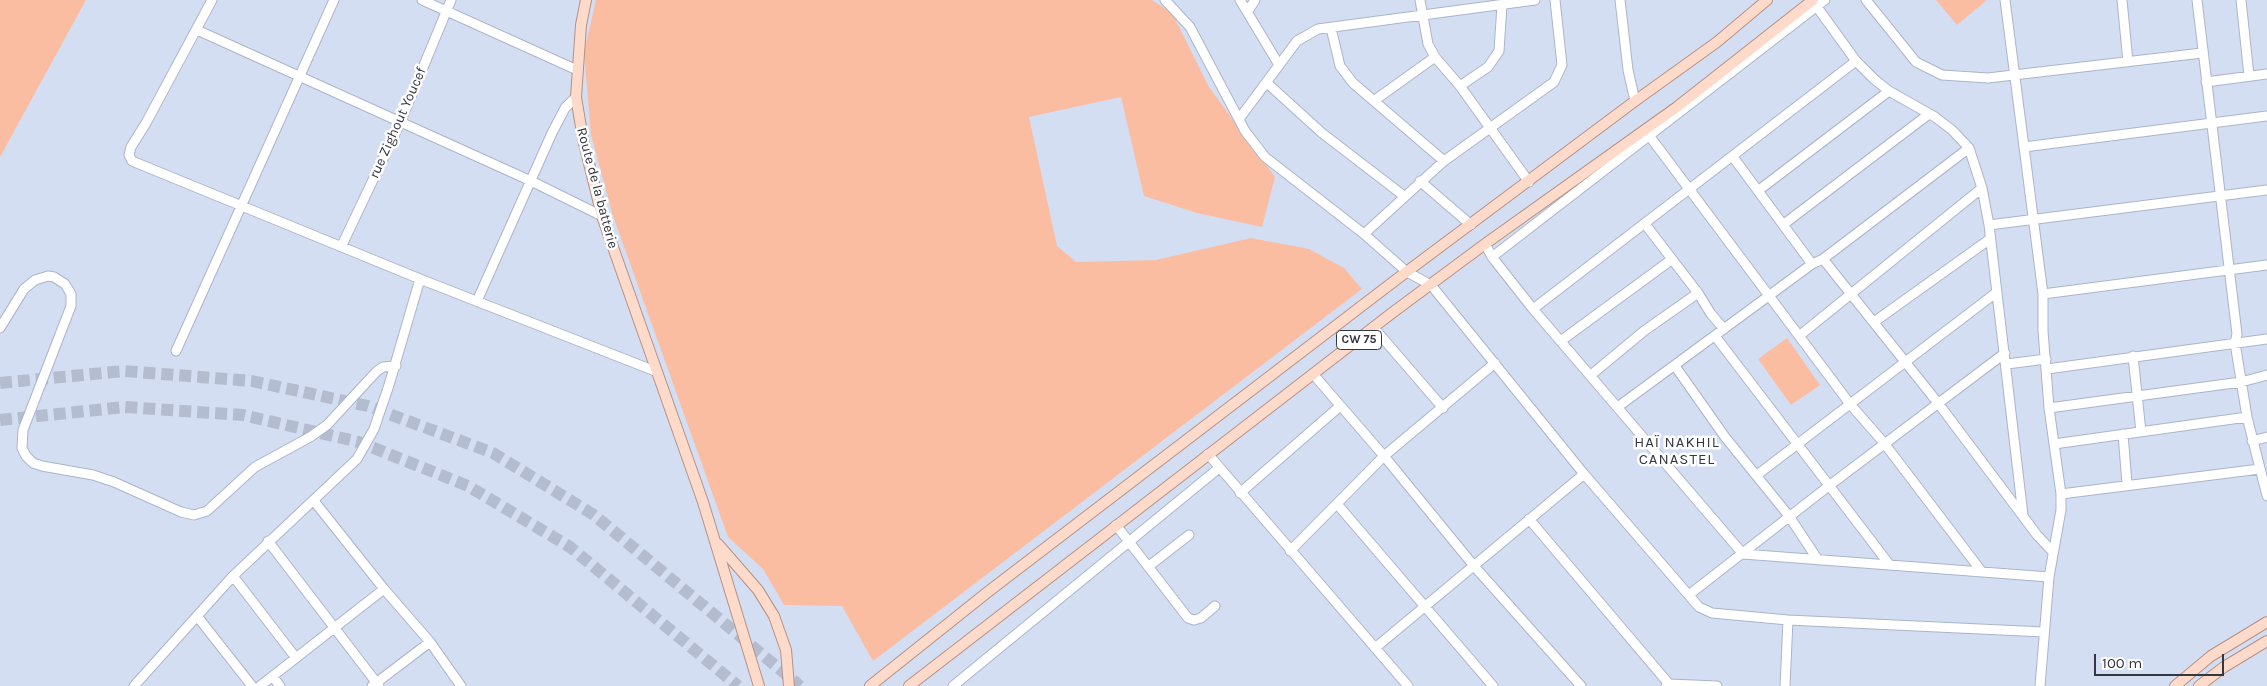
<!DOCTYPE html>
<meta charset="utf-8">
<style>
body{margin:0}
#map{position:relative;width:2267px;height:686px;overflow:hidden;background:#d4def3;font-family:Karla,sans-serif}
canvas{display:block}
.scale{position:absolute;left:2094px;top:654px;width:130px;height:22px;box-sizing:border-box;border:2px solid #33373f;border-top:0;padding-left:6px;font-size:15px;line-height:18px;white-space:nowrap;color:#33373f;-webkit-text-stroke:4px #fff;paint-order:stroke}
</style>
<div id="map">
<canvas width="2267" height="686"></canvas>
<div class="scale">100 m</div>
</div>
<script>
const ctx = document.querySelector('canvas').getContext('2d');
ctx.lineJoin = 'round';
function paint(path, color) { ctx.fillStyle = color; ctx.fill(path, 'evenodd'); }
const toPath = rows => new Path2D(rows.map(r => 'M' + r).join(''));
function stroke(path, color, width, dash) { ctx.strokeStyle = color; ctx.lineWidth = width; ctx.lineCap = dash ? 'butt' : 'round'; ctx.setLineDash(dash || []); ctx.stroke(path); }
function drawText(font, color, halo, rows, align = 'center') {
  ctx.font = font + ' Karla,sans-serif'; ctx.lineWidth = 5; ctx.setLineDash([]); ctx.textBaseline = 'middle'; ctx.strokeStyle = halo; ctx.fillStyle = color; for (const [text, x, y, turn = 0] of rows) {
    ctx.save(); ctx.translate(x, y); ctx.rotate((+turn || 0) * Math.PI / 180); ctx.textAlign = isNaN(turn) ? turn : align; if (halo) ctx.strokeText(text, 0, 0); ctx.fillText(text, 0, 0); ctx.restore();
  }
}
paint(toPath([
 [0,0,86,0,0,157],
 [596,0,1152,0,1172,13,1209,87,1275,177,1262,227,1197,213,1144,196,1121,97,1029,117,1057,246,1076,262,1156,260,1251,238,1309,249,1344,268,1362,289,873,661,842,606,784,605,763,569,728,537,613,216,591,135,584,52],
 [1936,0,1987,0,1957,25],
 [1787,338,1820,385,1791,405,1758,359]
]), '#fabda2');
stroke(toPath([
 [0,383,124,371,252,381,368,406,493,453,594,515,800,686],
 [0,420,125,407,243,415,359,442,468,486,570,547,738,686]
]), '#b4bdcf', 12, [12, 6]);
const minor = toPath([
 [212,0,146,123,131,147,129,155,132,161,420,279,655,371],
 [422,0,577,70],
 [1165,0,1190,27,1245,131,1265,157,1364,234,1407,272,1431,285,1584,474,1699,607,1712,613,1788,620,2044,632],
 [1240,0,1279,65],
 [1420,0,1428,44,1435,57,1460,86,1529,182],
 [1620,0,1628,70,1635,101],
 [1812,0,1856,61,1874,79,1889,91,1935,117,1952,130,1969,148,1982,188,1989,225,2023,515],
 [1866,0,1916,62,1942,75,1988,78,2202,53],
 [2005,0,2043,294,2043,331,2049,408,2061,494,2061,510,2049,577,2040,686],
 [2122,0,2128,62],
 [2197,0,2237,334,2235,343,2247,417,2267,496],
 [2241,0,2249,76],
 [1248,11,1255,0],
 [1331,28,1340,66,1353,83,1444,161],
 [197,30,531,181,602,216],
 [2206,82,2267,74],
 [1267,83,1322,133,1404,196],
 [1460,86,1488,67,1499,51,1502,5],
 [1375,100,1435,57],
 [1239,119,1297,41,1318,29,1535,0],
 [1645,130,1850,404,1884,443,1982,572],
 [2024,147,2267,116],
 [1733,157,1812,264],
 [1420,181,1471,225],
 [1759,190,1889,91],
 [1645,224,1698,293,1711,314,1724,329],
 [1784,224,1929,114],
 [1989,225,2267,190],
 [1364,234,1444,161,1554,82,1562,65,1555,0],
 [1485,244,1492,257,1533,309,1743,554,2049,577],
 [342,245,400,123,451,0],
 [1492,257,1825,0],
 [1823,259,1938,403,2037,535,2053,552],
 [2043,294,2267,265],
 [477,301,552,133,565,108,576,97],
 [1533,309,1856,61],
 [1874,322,1990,239],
 [0,328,24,289,35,280,48,276,54,277,65,284,71,294,71,306,23,430,22,448,26,456,33,463,42,466,93,475,114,482,181,512,194,515,207,511,255,467,310,437,327,425,377,371,383,367,396,366],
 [1374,328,1443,408],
 [1715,336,1889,564],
 [1799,336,1982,188],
 [1562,340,1671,260],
 [176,351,334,0],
 [2133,356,2141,432],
 [2007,364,2046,359],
 [1675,366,1725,437,1789,516,1818,560],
 [2047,369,2267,339],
 [1313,374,1384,456,1474,566,1581,686],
 [1591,375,1644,331,1698,293],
 [1619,406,1812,264,1823,259,1969,148],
 [2049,408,2241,382,2267,375],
 [2123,434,2127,484],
 [2252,441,2267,437],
 [2054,444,2247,417],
 [1208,454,1408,686],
 [1757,475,1997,292],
 [1240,493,1339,407],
 [2061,494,2260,469],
 [314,501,384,589,430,642,461,686],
 [1337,504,1493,686],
 [1529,519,1669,684],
 [1116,525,1188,618,1194,620,1201,618,1215,606],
 [268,541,379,686],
 [1290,551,1384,456,1495,363],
 [1149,566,1189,535],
 [233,576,296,658],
 [1690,594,1830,485,2005,353],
 [197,616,252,686],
 [1375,648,1584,474],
 [273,677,280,686],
 [134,686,233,576,357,459,374,429,389,385,420,279],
 [260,686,384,589],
 [372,686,430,642],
 [953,686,1219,468],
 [1666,686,1669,684,1717,686],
 [1785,686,1788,620]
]);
const major = toPath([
 [586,0,581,25,576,97,583,139,602,216,703,502,759,686],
 [718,544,758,590,774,616,786,650,789,686],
 [870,686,989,591,1397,279,1635,101,1717,42,1767,0],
 [909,686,1392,313,1485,244,1677,107,1813,0],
 [2175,686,2211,656,2267,622],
 [2199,686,2224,667,2267,641]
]);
stroke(minor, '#abb5c9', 11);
stroke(major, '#b79183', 12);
stroke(minor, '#fff', 9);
stroke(major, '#fedaca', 10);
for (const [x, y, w] of [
 [1359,340,45]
]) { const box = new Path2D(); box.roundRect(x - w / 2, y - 9.5, w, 19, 4); ctx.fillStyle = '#fff'; ctx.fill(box); stroke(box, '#33373f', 1); }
drawText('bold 12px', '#33373f', null, [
 ["CW 75",1359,340]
]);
drawText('14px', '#33373f', '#fff', [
 ["rue Zighout Youcef",398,123,-66],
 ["Route de la batterie",597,188,75]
]);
ctx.letterSpacing = '1px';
drawText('15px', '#33373f', '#fff', [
 ["HAÏ NAKHIL",1677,443],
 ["CANASTEL",1677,460]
]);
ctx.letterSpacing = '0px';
</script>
